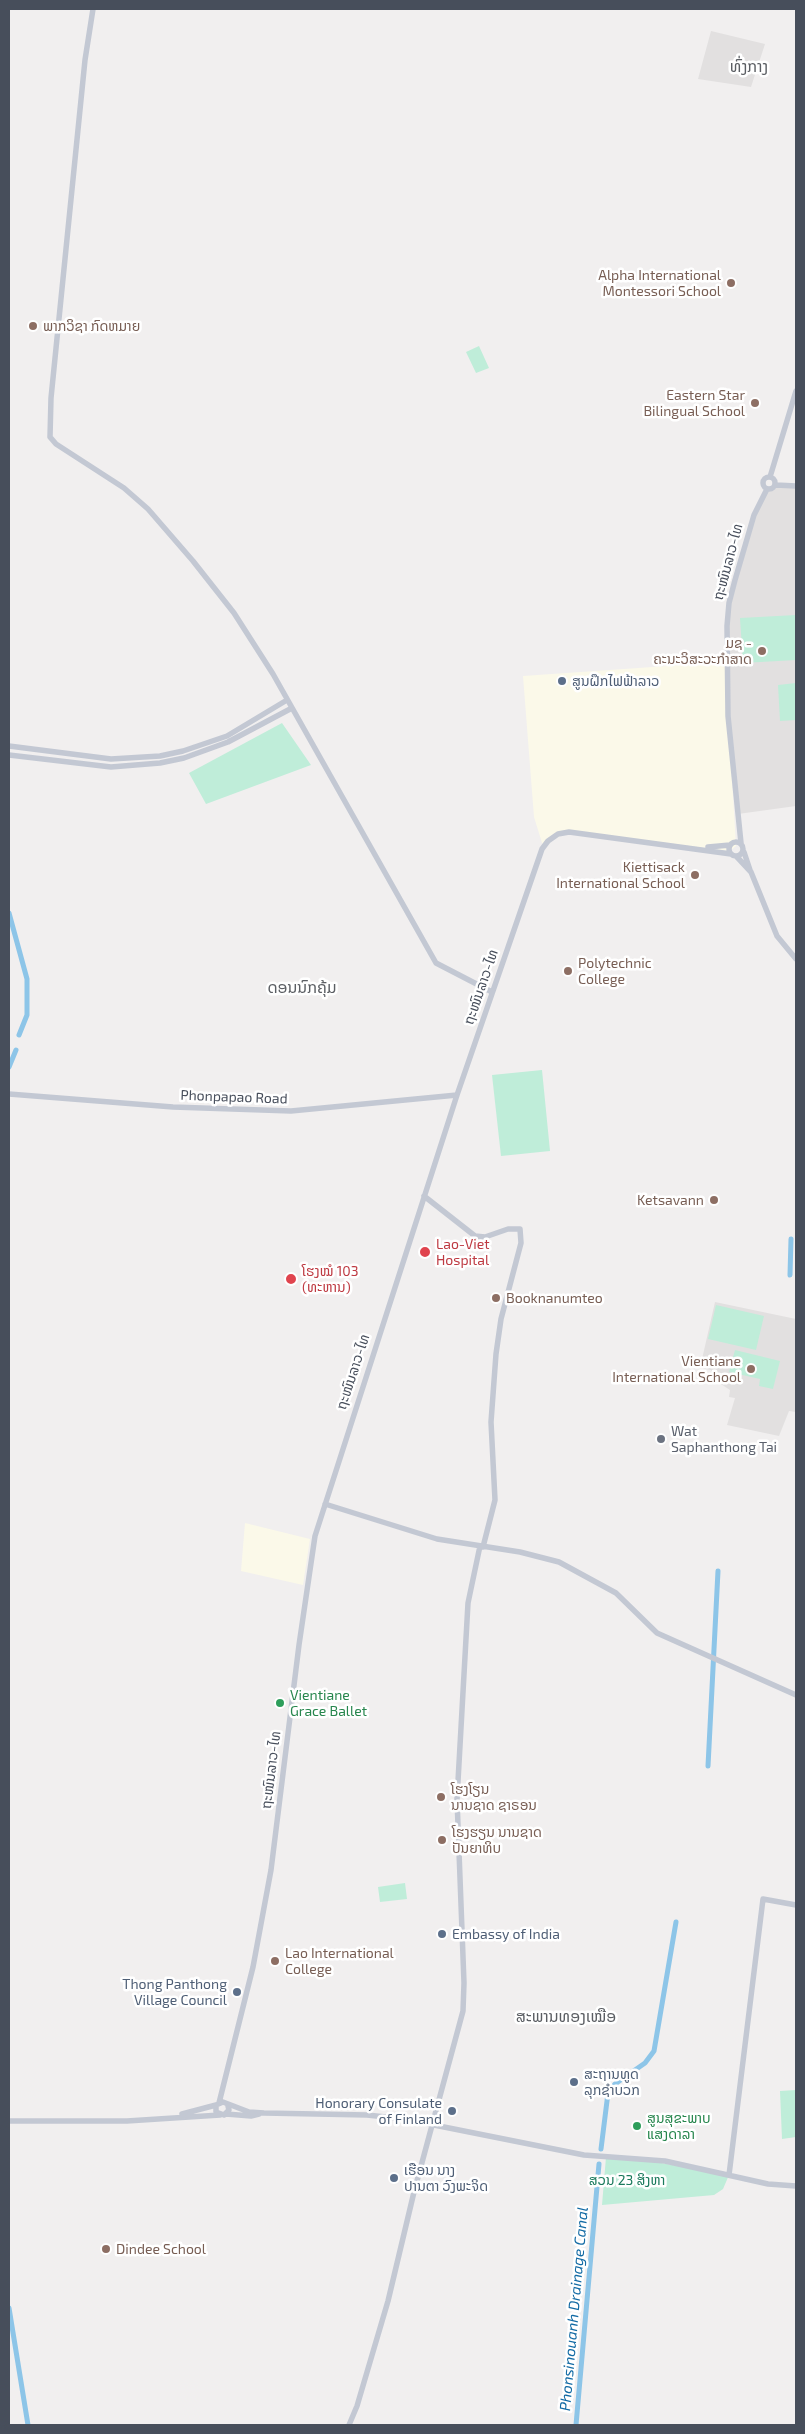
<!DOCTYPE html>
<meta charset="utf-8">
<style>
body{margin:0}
#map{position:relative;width:805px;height:2434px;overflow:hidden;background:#f1efef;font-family:"Exo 2",sans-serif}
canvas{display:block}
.frame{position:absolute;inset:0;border:10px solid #474e5b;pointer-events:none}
</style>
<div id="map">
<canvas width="805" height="2434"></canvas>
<div class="frame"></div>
</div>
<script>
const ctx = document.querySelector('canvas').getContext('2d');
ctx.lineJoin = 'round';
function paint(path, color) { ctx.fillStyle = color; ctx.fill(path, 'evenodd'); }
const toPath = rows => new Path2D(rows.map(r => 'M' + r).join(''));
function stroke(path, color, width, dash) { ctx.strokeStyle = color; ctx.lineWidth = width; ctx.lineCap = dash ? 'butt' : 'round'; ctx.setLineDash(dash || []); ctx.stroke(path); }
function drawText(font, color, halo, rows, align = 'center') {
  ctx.font = font + ' "Exo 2","Noto Sans Lao",sans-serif'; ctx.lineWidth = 5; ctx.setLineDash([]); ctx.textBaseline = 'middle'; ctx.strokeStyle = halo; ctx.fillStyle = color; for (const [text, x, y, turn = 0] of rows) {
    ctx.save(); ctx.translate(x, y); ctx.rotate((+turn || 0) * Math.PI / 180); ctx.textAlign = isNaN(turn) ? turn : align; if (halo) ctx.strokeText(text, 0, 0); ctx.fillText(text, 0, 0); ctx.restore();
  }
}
paint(toPath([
 [725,662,736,846,730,851,569,831,543,846,534,817,523,676],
 [245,1523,310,1539,303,1585,241,1571]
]), '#fbf9e9');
paint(toPath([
 [711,31,765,44,751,87,698,79],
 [777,487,796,488,796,806,738,814,730,715,729,627,731,603,755,516,768,491],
 [715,1302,796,1319,796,1412,789,1411,779,1436,727,1425,735,1398,729,1397,730,1390,710,1377,711,1370,700,1368]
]), '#e2e0e0');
paint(toPath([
 [479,346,489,368,476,373,466,352],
 [796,615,796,660,743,663,740,618],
 [796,683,796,720,780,721,778,685],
 [282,723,311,765,206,804,189,773],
 [542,1070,550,1151,501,1156,492,1075],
 [716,1305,764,1316,756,1350,708,1339],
 [735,1350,780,1361,773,1389,759,1386,760,1379,729,1372],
 [405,1883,407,1899,380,1902,378,1887],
 [796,2090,796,2137,782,2139,780,2091],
 [606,2157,633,2158,729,2175,723,2189,714,2195,602,2205]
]), '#bfedd9');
stroke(toPath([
 [9,913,27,979,27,1015,19,1035],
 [9,1067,16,1050],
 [790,1275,791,1239],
 [708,1766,718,1571],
 [601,2149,608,2093,615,2084,645,2063,654,2051,676,1922],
 [9,2308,28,2425],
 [576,2425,599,2164]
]), '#8dc5e8', 5);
stroke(toPath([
 [93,9,85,60,51,398,50,437,56,444,124,488,148,509,193,561,234,613,273,674,436,963,492,992],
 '763 483a6 6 0 1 1 12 0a6 6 0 1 1-12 0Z',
 [770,477,796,391],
 [776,485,796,486],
 [9,746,111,759,160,756,183,751,227,736,287,700],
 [9,755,111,767,160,763,184,758,228,742,292,708],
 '729 849a7 7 0 1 1 14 0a7 7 0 1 1-14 0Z',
 [741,843,728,716,727,626,729,603,735,580,754,515,767,489],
 [708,847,730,845],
 [744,852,750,870],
 [737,857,751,872,777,936,796,959],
 [9,1094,173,1107,291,1111,457,1095],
 [424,1196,475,1236,485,1237,508,1229,520,1229,521,1243,501,1319,496,1354,491,1422,495,1500,483,1547],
 [325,1504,437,1539,520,1552,559,1562,616,1593,657,1633,796,1695],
 [219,2103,253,1967,271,1870,299,1645,315,1536,457,1095,542,849,548,841,558,834,569,832,731,854],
 [228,2106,229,2110,224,2115,216,2112,216,2105,223,2102,249,2112,264,2113,367,2115,404,2119,584,2155,665,2161,768,2184,796,2186],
 [182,2114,216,2105],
 [226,2114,251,2116,259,2114],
 [9,2121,127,2121,220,2115],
 [729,2175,763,1899,796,1905],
 [349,2425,357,2406,388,2301,414,2192,463,2011,464,1983,457,1799,468,1603,480,1546]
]), '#c3c8d3', 5.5);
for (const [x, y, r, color] of [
 [731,283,5,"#8d6e63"],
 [33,326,5,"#8d6e63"],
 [755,403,5,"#8d6e63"],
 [762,651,5,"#8d6e63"],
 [562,681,5,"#5c6f8a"],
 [695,875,5,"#8d6e63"],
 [568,971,5,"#8d6e63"],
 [714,1200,5,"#8d6e63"],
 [425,1252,6,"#e0444e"],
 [291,1279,6,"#e0444e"],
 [496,1298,5,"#8d6e63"],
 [751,1369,5,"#8d6e63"],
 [661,1439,5,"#6b7280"],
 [280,1703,5,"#2e9e5b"],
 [441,1797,5,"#8d6e63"],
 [442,1840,5,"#8d6e63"],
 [442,1934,5,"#5c6f8a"],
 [275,1961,5,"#8d6e63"],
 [237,1992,5,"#5c6f8a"],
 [574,2082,5,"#5c6f8a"],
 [452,2111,5,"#5c6f8a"],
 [637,2126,5,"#2e9e5b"],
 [394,2178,5,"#5c6f8a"],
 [106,2249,5,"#8d6e63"]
]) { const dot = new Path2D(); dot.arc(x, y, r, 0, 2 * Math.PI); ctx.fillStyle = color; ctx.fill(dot); stroke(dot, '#fff', 2); }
drawText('14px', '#785e54', '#fff', [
 ["Alpha International",721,275,"right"],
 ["Montessori School",721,291,"right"],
 ["ພາກວິຊາ ກົດຫມາຍ",43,326],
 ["Eastern Star",745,395,"right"],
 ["Bilingual School",745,411,"right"],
 ["ມຊ -",752,643,"right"],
 ["ຄະນະວິສະວະກຳສາດ",752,659,"right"],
 ["Kiettisack",685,867,"right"],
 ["International School",685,883,"right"],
 ["Polytechnic",578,963],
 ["College",578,979],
 ["Ketsavann",704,1200,"right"],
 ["Booknanumteo",506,1298],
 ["Vientiane",741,1361,"right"],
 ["International School",741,1377,"right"],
 ["ໂຮງໂຽນ",451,1789],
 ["ນານຊາດ ຊາຣອນ",451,1805],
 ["ໂຮງຮຽນ ນານຊາດ",452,1832],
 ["ປັນຍາທິບ",452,1848],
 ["Lao International",285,1953],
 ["College",285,1969],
 ["Dindee School",116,2249]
], 'left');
drawText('14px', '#474e5b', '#fff', [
 ["ຖະໜົນລາວ-ໄທ",728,562,-75],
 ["ຖະໜົນລາວ-ໄທ",481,987,-71],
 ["Phonpapao Road",234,1097,2],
 ["ຖະໜົນລາວ-ໄທ",353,1372,-72],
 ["ຖະໜົນລາວ-ໄທ",271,1770,-83]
]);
drawText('14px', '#4e5e75', '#fff', [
 ["ສູນຝຶກໄຟຟ້າລາວ",572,681],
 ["Embassy of India",452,1934],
 ["Thong Panthong",227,1984,"right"],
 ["Village Council",227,2000,"right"],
 ["ສະຖານທູດ",584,2074],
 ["ລຸກຊຳບວກ",584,2090],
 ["Honorary Consulate",442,2103,"right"],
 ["of Finland",442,2119,"right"],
 ["ເຮືອນ ນາງ",404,2170],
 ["ປານຕາ ວົງພະຈິດ",404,2186]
], 'left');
drawText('14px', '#be3a42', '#fff', [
 ["Lao-Viet",436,1244],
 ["Hospital",436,1260],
 ["ໂຮງໝໍ 103",302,1271],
 ["(ທະຫານ)",302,1287]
], 'left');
drawText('14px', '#5b616d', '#fff', [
 ["Wat",671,1431],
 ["Saphanthong Tai",671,1447]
], 'left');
drawText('14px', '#27864d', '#fff', [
 ["Vientiane",290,1695],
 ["Grace Ballet",290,1711],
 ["ສູນສຸຂະພາບ",647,2118],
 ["ແສງດາລາ",647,2134]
], 'left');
drawText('14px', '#1a7a5c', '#fff', [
 ["ສວນ 23 ສິງຫາ",627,2180]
]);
drawText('italic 15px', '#126aa4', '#fff', [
 ["Phonsinouanh Drainage Canal",574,2309,-85]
]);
drawText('16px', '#5b5e63', '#fff', [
 ["ທົ່ງກາງ",749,67],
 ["ດອນນົກຄຸ້ມ",302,988],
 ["ສະພານທອງເໝືອ",566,2017]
]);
</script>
